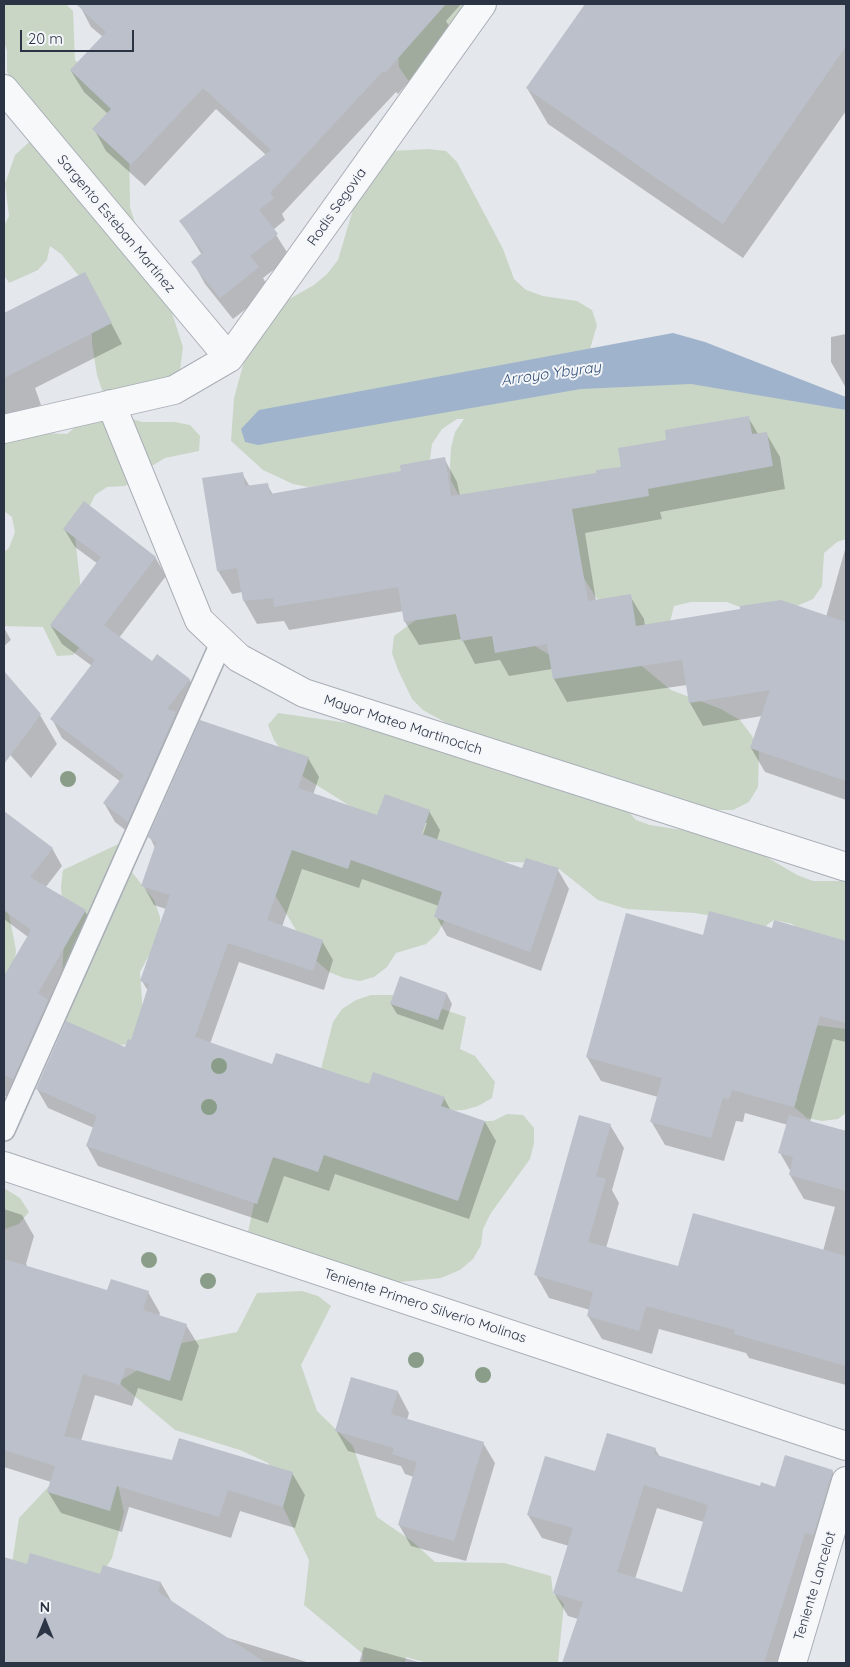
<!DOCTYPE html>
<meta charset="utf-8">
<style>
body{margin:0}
#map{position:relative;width:850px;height:1667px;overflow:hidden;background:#e4e7ec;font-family:Quicksand,sans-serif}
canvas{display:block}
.frame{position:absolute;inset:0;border:5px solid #2b3445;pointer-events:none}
.north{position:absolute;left:20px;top:1597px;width:50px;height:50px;-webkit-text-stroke:4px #f4f6f9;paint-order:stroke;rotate:0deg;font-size:14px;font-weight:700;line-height:20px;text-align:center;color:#2b3445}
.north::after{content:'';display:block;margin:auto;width:18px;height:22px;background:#2b3445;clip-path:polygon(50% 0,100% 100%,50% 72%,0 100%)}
.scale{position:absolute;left:20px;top:30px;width:114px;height:22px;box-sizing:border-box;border:2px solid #2b3445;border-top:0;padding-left:6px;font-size:15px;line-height:18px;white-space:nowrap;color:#2b3445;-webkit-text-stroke:4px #f4f6f9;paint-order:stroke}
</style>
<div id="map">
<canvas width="850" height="1667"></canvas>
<div class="frame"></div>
<div class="north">N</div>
<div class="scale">20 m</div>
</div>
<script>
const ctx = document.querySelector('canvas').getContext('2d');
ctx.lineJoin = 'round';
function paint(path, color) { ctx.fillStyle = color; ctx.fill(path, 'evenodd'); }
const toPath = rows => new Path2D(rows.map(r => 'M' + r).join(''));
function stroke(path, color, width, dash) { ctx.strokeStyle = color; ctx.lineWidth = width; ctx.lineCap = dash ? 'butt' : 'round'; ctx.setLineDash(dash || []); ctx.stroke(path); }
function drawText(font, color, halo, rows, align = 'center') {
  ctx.font = font + ' Quicksand,sans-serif'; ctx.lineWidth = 4; ctx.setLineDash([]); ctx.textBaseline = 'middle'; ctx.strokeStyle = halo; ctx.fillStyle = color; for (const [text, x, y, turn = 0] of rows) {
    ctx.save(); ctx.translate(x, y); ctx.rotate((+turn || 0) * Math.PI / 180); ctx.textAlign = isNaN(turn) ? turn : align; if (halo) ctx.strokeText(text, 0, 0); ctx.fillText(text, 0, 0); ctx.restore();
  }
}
paint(toPath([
 [4,4,66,4,73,11,75,60,87,72,107,82,129,142,130,207,135,223,145,236,154,284,172,313,183,347,180,370,173,386,115,404,102,390,97,375,92,344,91,296,84,282,61,254,50,246,47,260,38,270,9,283,4,275,4,226,9,216,5,184,15,155,39,133,17,96,7,71,7,51,4,42],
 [439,4,470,4,439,79,408,80,399,67,398,51,433,18],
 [428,149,446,151,457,162,503,249,514,279,526,290,543,296,577,301,592,310,597,325,588,356,846,410,846,539,837,542,824,553,822,586,813,599,765,620,748,620,740,607,727,602,691,602,674,606,666,638,615,620,595,596,568,553,466,508,451,481,450,465,451,448,455,432,464,419,457,419,442,429,432,444,430,459,417,472,308,487,293,484,263,470,231,441,234,398,251,336,286,301,314,285,327,274,338,260,359,189,392,151],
 [111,413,142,422,175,422,190,425,200,436,199,451,165,458,150,467,139,477,125,486,107,487,95,495,75,537,80,581,79,612,84,642,73,655,57,656,43,627,4,626,4,552,9,548,15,532,12,517,4,511,4,440,20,432,67,434,80,423],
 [441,607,507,629,558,660,629,661,643,667,671,690,721,709,740,720,752,736,759,753,758,787,749,802,733,810,702,810,686,806,654,791,632,786,625,808,636,820,650,825,701,833,753,849,797,875,813,881,846,881,846,948,834,948,817,944,792,924,774,920,768,924,758,937,792,1022,846,1029,846,1113,838,1119,822,1121,807,1118,794,1107,797,1099,794,1084,729,919,695,913,627,909,598,900,559,869,544,863,469,861,358,811,299,774,274,740,268,725,278,713,362,725,396,732,500,772,516,775,466,734,423,710,412,699,398,670,392,653,394,636,424,614],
 [129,839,131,871,154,900,160,917,161,933,140,972,144,1029,136,1044,98,1046,70,1034,64,1019,61,1003,64,936,61,887,63,870],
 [263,840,444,866,446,918,437,934,426,944,396,953,387,967,374,977,360,981,344,978,329,972,305,951,299,935,257,865],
 [4,908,9,915,16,950,14,967,9,984,4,983],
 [371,995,401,995,466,1017,460,1049,475,1056,495,1082,492,1098,478,1106,464,1110,446,1111,349,1086,321,1069,333,1022,342,1009,356,1000],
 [507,1114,523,1115,534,1128,534,1143,530,1159,491,1213,483,1229,481,1245,473,1259,460,1270,441,1278,378,1284,258,1245,248,1232,258,1185,274,1155,286,1139,450,1179,485,1121,493,1121],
 [4,1188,20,1198,29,1212,19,1224,5,1229],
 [302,1291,318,1296,331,1306,301,1365,317,1411,353,1446,377,1517,413,1542,435,1562,504,1563,551,1576,553,1593,564,1604,558,1663,427,1663,406,1657,405,1663,362,1663,363,1654,304,1605,309,1560,283,1507,276,1476,268,1463,240,1450,175,1430,118,1382,182,1343,237,1332,257,1293],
 [51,1484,118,1484,124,1512,112,1558,95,1585,12,1563,19,1518]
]), '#c9d6c5');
paint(toPath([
 [673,333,705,342,846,397,846,410,691,384,581,389,258,445,245,442,241,429,259,410]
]), '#9fb4cc');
paint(toPath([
 [79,4,461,4,446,21,453,32,398,94,396,92,282,214,285,220,273,230,290,257,263,278,270,290,233,319,205,284,193,262,202,255,181,221,266,155,216,109,145,186,106,151,94,129,108,114,84,92,71,71,103,37,91,27],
 [586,4,846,4,846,111,743,258,548,124,527,88],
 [85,273,122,344,35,388,41,405,4,420,4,314],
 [846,334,846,388,831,362,831,337],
 [748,417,758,434,766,433,780,457,785,489,660,512,662,519,585,533,596,601,630,596,644,619,645,626,826,617,846,546,846,800,765,772,751,748,762,716,703,726,690,703,687,685,567,702,554,679,552,669,509,676,500,660,475,664,462,639,419,645,405,622,404,611,289,630,284,621,257,624,244,601,242,592,232,594,218,571,242,473,250,487,267,484,273,495,402,472,444,458,457,482,460,496,598,474,622,468,668,441],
 [64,529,155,557,166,576,119,638,152,662,189,679,200,698,138,840,115,822,104,803,121,782,62,738,52,719,92,666,62,644,51,626,98,564,75,547],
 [4,628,11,640,4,646],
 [4,673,40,715,57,744,31,778,4,748],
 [308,758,319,777,313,795,378,817,429,811,440,830,437,840,523,870,558,870,569,889,541,971,447,936,436,916,439,906,362,879,359,888,302,869,282,927,322,941,333,960,324,990,239,962,210,1044,272,1066,444,1098,451,1111,485,1122,496,1141,469,1219,335,1174,329,1191,284,1176,268,1223,98,1166,87,1146,94,1128,48,1108,37,1089,126,1049,132,1041,148,991,142,981,166,909,154,905,143,885,155,848,150,837],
 [424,823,427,823,421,840,418,839],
 [4,813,52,848,62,866,45,888,85,911,95,929,18,1102,4,1095,4,978,28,937,4,919],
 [772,930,845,942,846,939,846,1042,833,1039,810,1122,846,1131,846,1385,749,1358,746,1353,659,1329,652,1354,602,1339,588,1316,590,1310,549,1298,536,1275,610,1125,624,1148,612,1190,619,1203,606,1248,679,1268,823,1251,835,1207,804,1199,790,1175,791,1172,780,1153,788,1125,745,1113,743,1122,736,1121,724,1161,665,1145,651,1121,658,1097,601,1081,587,1057,703,936],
 [447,994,452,1004,443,1030,397,1014,391,1004],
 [4,1209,22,1215,34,1236,26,1264,28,1268,108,1292,148,1292,160,1313,159,1316,186,1325,199,1346,182,1401,138,1388,132,1406,95,1395,81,1441,173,1462,292,1473,305,1495,295,1528,240,1511,231,1538,129,1507,122,1532,61,1513,48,1492,51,1482,4,1467],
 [352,1378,398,1392,409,1413,407,1420,483,1443,495,1463,466,1561,411,1546,399,1525,414,1477,405,1474,401,1466,348,1451,336,1430],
 [655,1449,660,1457,761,1487,776,1488,832,1471,846,1494,791,1663,563,1663,578,1619,568,1616,554,1593,569,1546,542,1538,528,1515,596,1473],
 [657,1508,704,1522,683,1593,635,1579],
 [4,1559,28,1566,161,1583,172,1602,225,1637,310,1663,4,1663],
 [364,1647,422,1663,359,1663]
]), '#0003');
paint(toPath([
 [76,4,446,4,385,73,383,71,270,193,274,198,259,210,278,234,250,256,259,267,220,298,191,262,203,252,179,221,271,150,203,88,131,165,92,129,111,109,70,70,106,32],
 [585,4,846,4,846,46,723,224,526,88],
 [85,272,112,323,4,378,4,313],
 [749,416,752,434,767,432,773,466,648,489,649,496,572,509,588,601,631,594,636,626,740,609,740,606,781,600,846,622,846,781,750,748,770,690,689,703,682,660,553,679,547,644,495,653,492,636,461,641,456,614,404,622,398,587,274,607,273,598,243,601,237,568,217,571,202,478,243,472,245,486,268,483,270,494,401,471,400,465,445,457,451,496,596,473,596,470,621,467,618,448,666,440,665,430],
 [84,501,156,557,104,625,152,661,157,654,190,679,167,709,176,712,128,822,103,803,124,775,50,719,95,660,50,625,101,557,63,529],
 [4,671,41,714,4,764],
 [200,720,309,757,298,788,377,815,385,794,430,810,422,834,522,868,526,858,559,868,530,952,434,917,442,892,351,860,348,869,292,850,267,920,323,940,313,971,228,943,195,1037,272,1064,276,1053,369,1084,373,1072,445,1097,441,1106,485,1121,458,1201,324,1155,318,1172,273,1157,257,1204,86,1146,97,1116,36,1089,66,1021,125,1047,128,1039,131,1040,149,984,140,981,170,895,141,886,156,843,148,837],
 [4,811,53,848,30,877,86,910,38,993,48,1000,13,1079,4,1075,4,976,31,930,5,911,4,912],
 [709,911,772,928,774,920,846,941,846,1023,820,1016,794,1107,732,1090,729,1099,723,1098,711,1138,650,1122,662,1078,586,1057,626,913,703,935],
 [400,976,447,993,438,1020,390,1004],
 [579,1115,611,1124,596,1176,606,1179,588,1242,678,1266,693,1213,846,1256,846,1366,734,1334,735,1330,646,1306,639,1331,587,1316,593,1292,534,1275],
 [789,1115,846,1131,846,1191,789,1175,793,1157,778,1153],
 [4,1259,107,1290,111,1279,149,1291,143,1310,187,1324,170,1381,126,1367,120,1385,83,1374,64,1436,172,1460,179,1438,293,1472,283,1507,228,1490,219,1517,117,1486,110,1511,47,1492,55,1466,4,1450],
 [351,1377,398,1391,391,1414,484,1442,454,1541,398,1525,417,1462,392,1454,394,1448,335,1431],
 [607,1433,656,1448,654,1454,760,1486,761,1482,775,1487,785,1455,833,1470,813,1535,805,1533,764,1663,562,1663,583,1602,553,1593,573,1528,527,1515,545,1456,595,1471],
 [644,1485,708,1505,682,1592,617,1572],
 [30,1553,100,1574,103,1565,161,1582,158,1592,266,1663,4,1663,4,1557,27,1564]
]), '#bbc0ca');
const service = toPath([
 [4,1130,222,641]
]);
const minor = toPath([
 [4,89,229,358],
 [111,404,199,620,239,658,304,693,846,867],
 [4,429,174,390,229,358,482,4],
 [4,1166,846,1446],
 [792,1663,846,1481]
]);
stroke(service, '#a9aeb7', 24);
stroke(minor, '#a9aeb7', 30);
stroke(service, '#f7f8fa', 21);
stroke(minor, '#f7f8fa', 28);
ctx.fillStyle = '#899d89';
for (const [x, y] of [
 [68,779],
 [219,1066],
 [209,1107],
 [149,1260],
 [208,1281],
 [416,1360],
 [483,1375]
]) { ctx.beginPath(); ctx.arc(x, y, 8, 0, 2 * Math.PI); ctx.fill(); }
drawText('14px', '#2b3445', '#f4f6f9', [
 ["Rodis Segovia",337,207,-55],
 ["Sargento Esteban Martínez",116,224,50],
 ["Mayor Mateo Martinocich",403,725,18],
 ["Teniente Primero Silverio Molinas",425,1306,18],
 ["Teniente Lancelot",815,1586,-73]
]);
drawText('italic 15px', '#34527a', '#f4f6f9', [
 ["Arroyo Ybyray",551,374,-8]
]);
</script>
